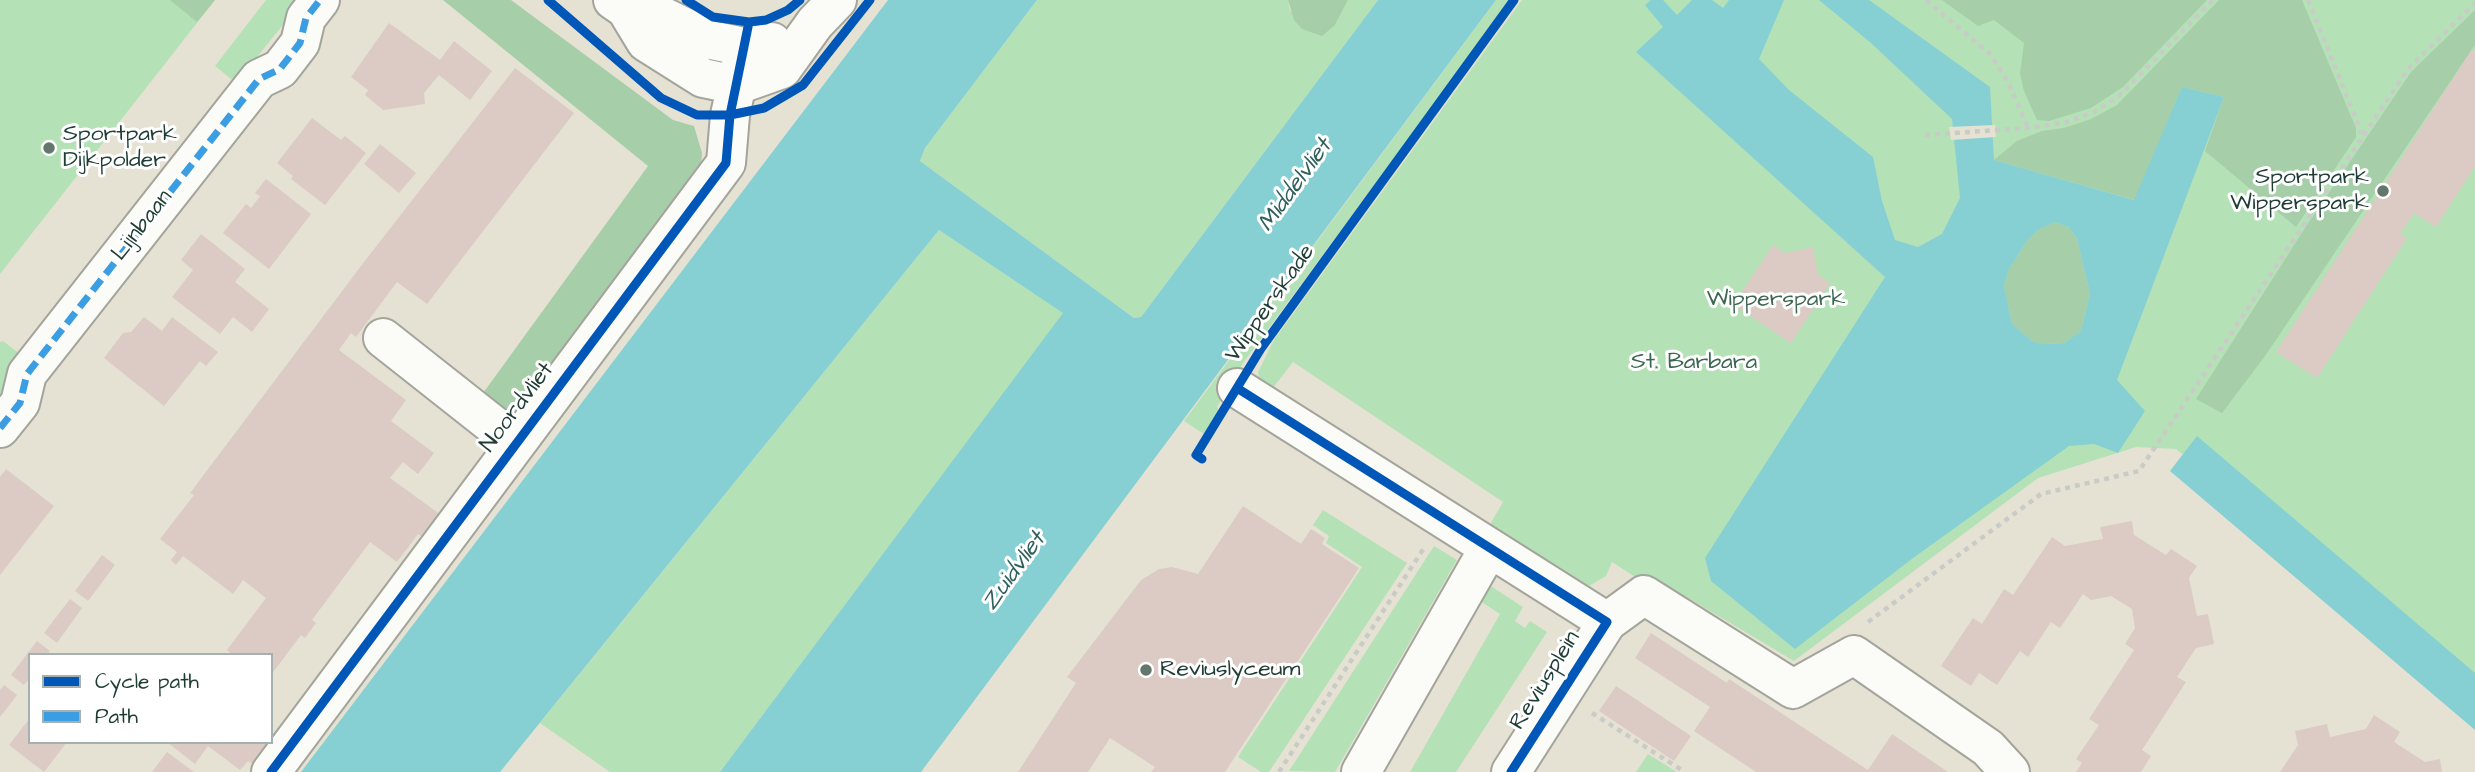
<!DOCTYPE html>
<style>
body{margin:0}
#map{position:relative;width:2475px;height:772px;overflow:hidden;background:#e5e2d3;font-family:"Architects Daughter",sans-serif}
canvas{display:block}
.legend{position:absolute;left:28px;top:653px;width:245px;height:91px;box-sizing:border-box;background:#fff;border:2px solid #a5b1ae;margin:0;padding:9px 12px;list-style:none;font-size:21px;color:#1f3d34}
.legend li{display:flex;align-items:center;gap:14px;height:35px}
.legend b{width:35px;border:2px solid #a5b1ae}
</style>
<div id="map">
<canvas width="2475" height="772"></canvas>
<ul class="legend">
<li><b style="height:9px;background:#0057b8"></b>Cycle path</li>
<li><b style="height:9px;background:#3c9ee2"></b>Path</li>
</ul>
</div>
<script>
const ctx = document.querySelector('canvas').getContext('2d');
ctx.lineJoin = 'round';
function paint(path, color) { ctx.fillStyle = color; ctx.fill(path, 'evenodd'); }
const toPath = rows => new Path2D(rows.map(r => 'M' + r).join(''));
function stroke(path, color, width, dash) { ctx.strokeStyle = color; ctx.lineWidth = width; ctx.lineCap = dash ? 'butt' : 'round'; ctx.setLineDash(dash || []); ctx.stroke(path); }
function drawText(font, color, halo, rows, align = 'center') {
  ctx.font = font + ' "Architects Daughter",sans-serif'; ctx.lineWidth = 6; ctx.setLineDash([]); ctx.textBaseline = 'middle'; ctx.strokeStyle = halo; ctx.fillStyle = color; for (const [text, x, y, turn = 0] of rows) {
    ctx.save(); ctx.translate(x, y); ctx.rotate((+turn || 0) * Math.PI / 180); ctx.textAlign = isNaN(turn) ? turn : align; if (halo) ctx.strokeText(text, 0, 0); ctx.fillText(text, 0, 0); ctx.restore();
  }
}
paint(toPath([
 [0,0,215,0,0,274],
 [266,0,303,0,236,83,215,66],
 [1037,0,1288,0,1290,11,1335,25,1348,0,1378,0,1141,317,1134,318,920,161,925,148],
 [1496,0,1511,0,1243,363,1217,407,1219,412,1204,434,1184,421],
 [1522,0,2475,0,2475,698,2176,449,2136,447,2038,478,1794,661,1685,596,1679,605,1612,562,1606,576,1589,586,1489,526,1503,502,1293,362,1272,389,1259,379,1258,372,1274,340],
 [939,230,1064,313,720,772,610,772,540,723],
 [3,341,24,357,0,408,0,342],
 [1323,510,1407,563,1269,772,1261,772,1238,757,1362,567,1326,543,1329,536,1313,525],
 [1434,546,1457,560,1335,772,1289,771],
 [1489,585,1523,607,1515,621,1525,628,1530,621,1547,632,1456,772,1410,772,1500,614,1477,599],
 [1648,754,1677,772,1636,772]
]), '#b5e1b7');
paint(toPath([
 [170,0,215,0,197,22],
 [443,0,511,0,673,120,694,126,702,153,700,177,514,426,478,400,648,166],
 [1288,0,1348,0,1335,25,1322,36,1302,29,1294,20],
 [1942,0,2207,0,2123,87,2091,108,2049,121,2037,120,2024,91,2020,74,2024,43,1994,20,1978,26],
 [2219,0,2302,0,2356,128,2356,137,2296,227,2205,151,2224,97,2182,87,2135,200,1994,160,2017,141,2042,131,2064,128,2091,119,2117,105],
 [2475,10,2475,45,2265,356,2222,413,2196,399,2305,228,2411,72],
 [2054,222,2068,227,2077,238,2090,294,2081,331,2064,343,2042,344,2032,341,2012,324,2004,286,2008,271,2026,242,2038,230]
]), '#a6cea9');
paint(toPath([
 [888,0,1037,0,925,148,920,161,1134,318,1141,317,1378,0,1496,0,921,772,720,772,1063,313,939,230,500,772,301,772],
 [1651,0,1663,0,1677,15,1692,0,1712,0,1723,8,1729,0,1784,0,1759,59,1789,90,1873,157,1882,201,1895,240,1918,247,1942,234,1960,198,1952,119,1871,43,1819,0,1869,0,1990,87,1994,160,2134,200,2182,87,2224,97,2117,380,2145,411,2118,453,2094,444,2069,446,1913,558,1795,649,1711,581,1705,558,1885,277,1636,52,1663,27,1645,5],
 [2054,222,2068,227,2077,238,2090,294,2081,331,2064,343,2042,344,2032,341,2012,324,2004,286,2008,271,2026,242,2038,230],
 [2197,436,2475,673,2475,730,2170,471]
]), '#86d0d4');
paint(toPath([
 [1995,125,1996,137,1951,140,1949,127]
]), '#e5e2d3');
paint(toPath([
 [389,23,440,60,454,41,492,71,470,100,439,75,424,93,425,104,383,110,365,95,368,90,351,77],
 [2472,49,2475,51,2475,166,2436,227,2414,213,2400,234,2407,238,2317,378,2276,352],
 [515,68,574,113,427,304,397,282,356,337,351,333,339,350,406,400,391,421,434,453,418,474,403,462,390,478,441,515,424,538,418,534,397,562,370,542,312,620,316,623,305,638,301,635,271,675,271,655,233,655,227,650,266,598,243,580,233,594,183,556,176,565,171,560,177,552,160,539,194,495,190,493,364,262],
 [312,118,341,140,345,136,366,153,325,205,291,179,293,176,277,163],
 [380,144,416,173,399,193,364,164],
 [266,179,311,214,269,269,223,233,246,204,251,208,260,196,255,193],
 [201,234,245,269,235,282,269,309,252,332,233,317,220,334,172,297,193,270,181,260],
 [1773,245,1785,253,1813,247,1818,275,1830,283,1791,343,1733,305],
 [144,317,162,331,172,317,218,352,206,366,200,361,164,406,104,358,123,333,131,332],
 [6,469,54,506,0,575,0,477],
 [1243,506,1301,544,1311,529,1325,538,1322,544,1359,568,1225,772,1151,772,1155,767,1110,738,1088,772,1018,772,1076,683,1067,677,1141,580,1159,569,1172,567,1198,574],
 [2132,521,2134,535,2166,555,2171,549,2197,566,2189,578,2197,616,2208,614,2214,644,2196,648,2177,677,2186,682,2142,750,2151,756,2141,772,2076,772,2082,763,2076,759,2099,725,2089,719,2134,650,2125,644,2135,628,2132,609,2111,596,2091,600,2083,594,2060,628,2051,622,2028,657,2020,651,1997,685,1979,673,1971,686,1941,666,1973,618,1982,624,2004,589,2013,595,2052,537,2065,546,2103,539,2100,527],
 [102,555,115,565,88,601,75,591],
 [70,599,82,608,57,643,44,633],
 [1651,633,1727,683,1729,679,1868,770,1892,734,1948,772,1756,772,1694,731,1710,707,1635,658],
 [37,641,50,651,47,655,30,655,30,678,24,685,11,675],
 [4,685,17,695,0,717,0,690],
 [1616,686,1691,736,1674,761,1599,711],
 [2374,715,2400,732,2394,742,2425,762,2440,759,2442,772,2280,772,2298,745,2295,731,2327,724,2330,737,2366,729],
 [30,718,30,742,67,742,44,772,9,745],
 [167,742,267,742,270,745,254,765,248,761,240,770,208,746,195,764],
 [167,752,194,772,152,772]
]), '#dbcbc4');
const minor = toPath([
 [613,0,626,9,646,42,703,78,737,85,782,69,815,23,837,0],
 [626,9,664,17,711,40,745,47,772,42],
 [383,338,516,443],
 [1237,388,1607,622,1511,772],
 [0,428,20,403,27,374,259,79,280,69,300,43,306,18,320,0],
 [1607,622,1644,595,1793,689,1854,655,1988,748,2010,772],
 [271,772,726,163,730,115,745,47],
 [1361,772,1489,548]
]);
stroke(minor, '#a3a49b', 42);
stroke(toPath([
 [1926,0,1991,55,2008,82,2028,128],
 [2308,0,2362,134],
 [1925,135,2028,128,2067,122,2094,112,2119,96,2213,0],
 [1868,622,2041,494,2139,471,2408,69,2475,3],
 [1592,713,1685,772],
 [1279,772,1424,548]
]), '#c9cbc7', 4.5, [5, 5]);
stroke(minor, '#fbfbf8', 38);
stroke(toPath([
 [0,428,20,403,27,374,259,79,280,69,300,43,306,18,320,0]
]), '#3c9ee2', 7, [14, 7]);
stroke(toPath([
 [548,0,661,98,697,115,730,115,764,108,803,85,870,0],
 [686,0,713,17,749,22,766,20,788,10,800,0],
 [1237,388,1607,622,1511,772],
 [1202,459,1196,455,1262,347,1514,0],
 [271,772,726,163,730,115,749,22]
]), '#0057b8', 9);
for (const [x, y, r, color] of [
 [49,148,7,"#64776c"],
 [2383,191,7,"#64776c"],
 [1146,670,7,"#64776c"]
]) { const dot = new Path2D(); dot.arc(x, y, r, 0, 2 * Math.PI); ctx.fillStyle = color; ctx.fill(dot); stroke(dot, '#fff', 2.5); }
drawText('23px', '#1f3d34', '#fff', [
 ["Sportpark",63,135],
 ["Dijkpolder",63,161],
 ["Sportpark",2369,178,"right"],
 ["Wipperspark",2369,204,"right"],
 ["Reviuslyceum",1160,670]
], 'left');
drawText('23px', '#1f3d34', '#fff', [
 ["Lijnbaan",143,226,-52],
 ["Wipperskade",1271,304,-55],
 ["Noordvliet",518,408,-53],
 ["Reviusplein",1546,681,-58]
]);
drawText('23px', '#3b664f', '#fff', [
 ["Wipperspark",1776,300],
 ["St. Barbara",1694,363]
]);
drawText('italic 24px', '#2e605c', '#fff', [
 ["Middelvliet",1296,186,-54],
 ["Zuidvliet",1015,572,-54]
]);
</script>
